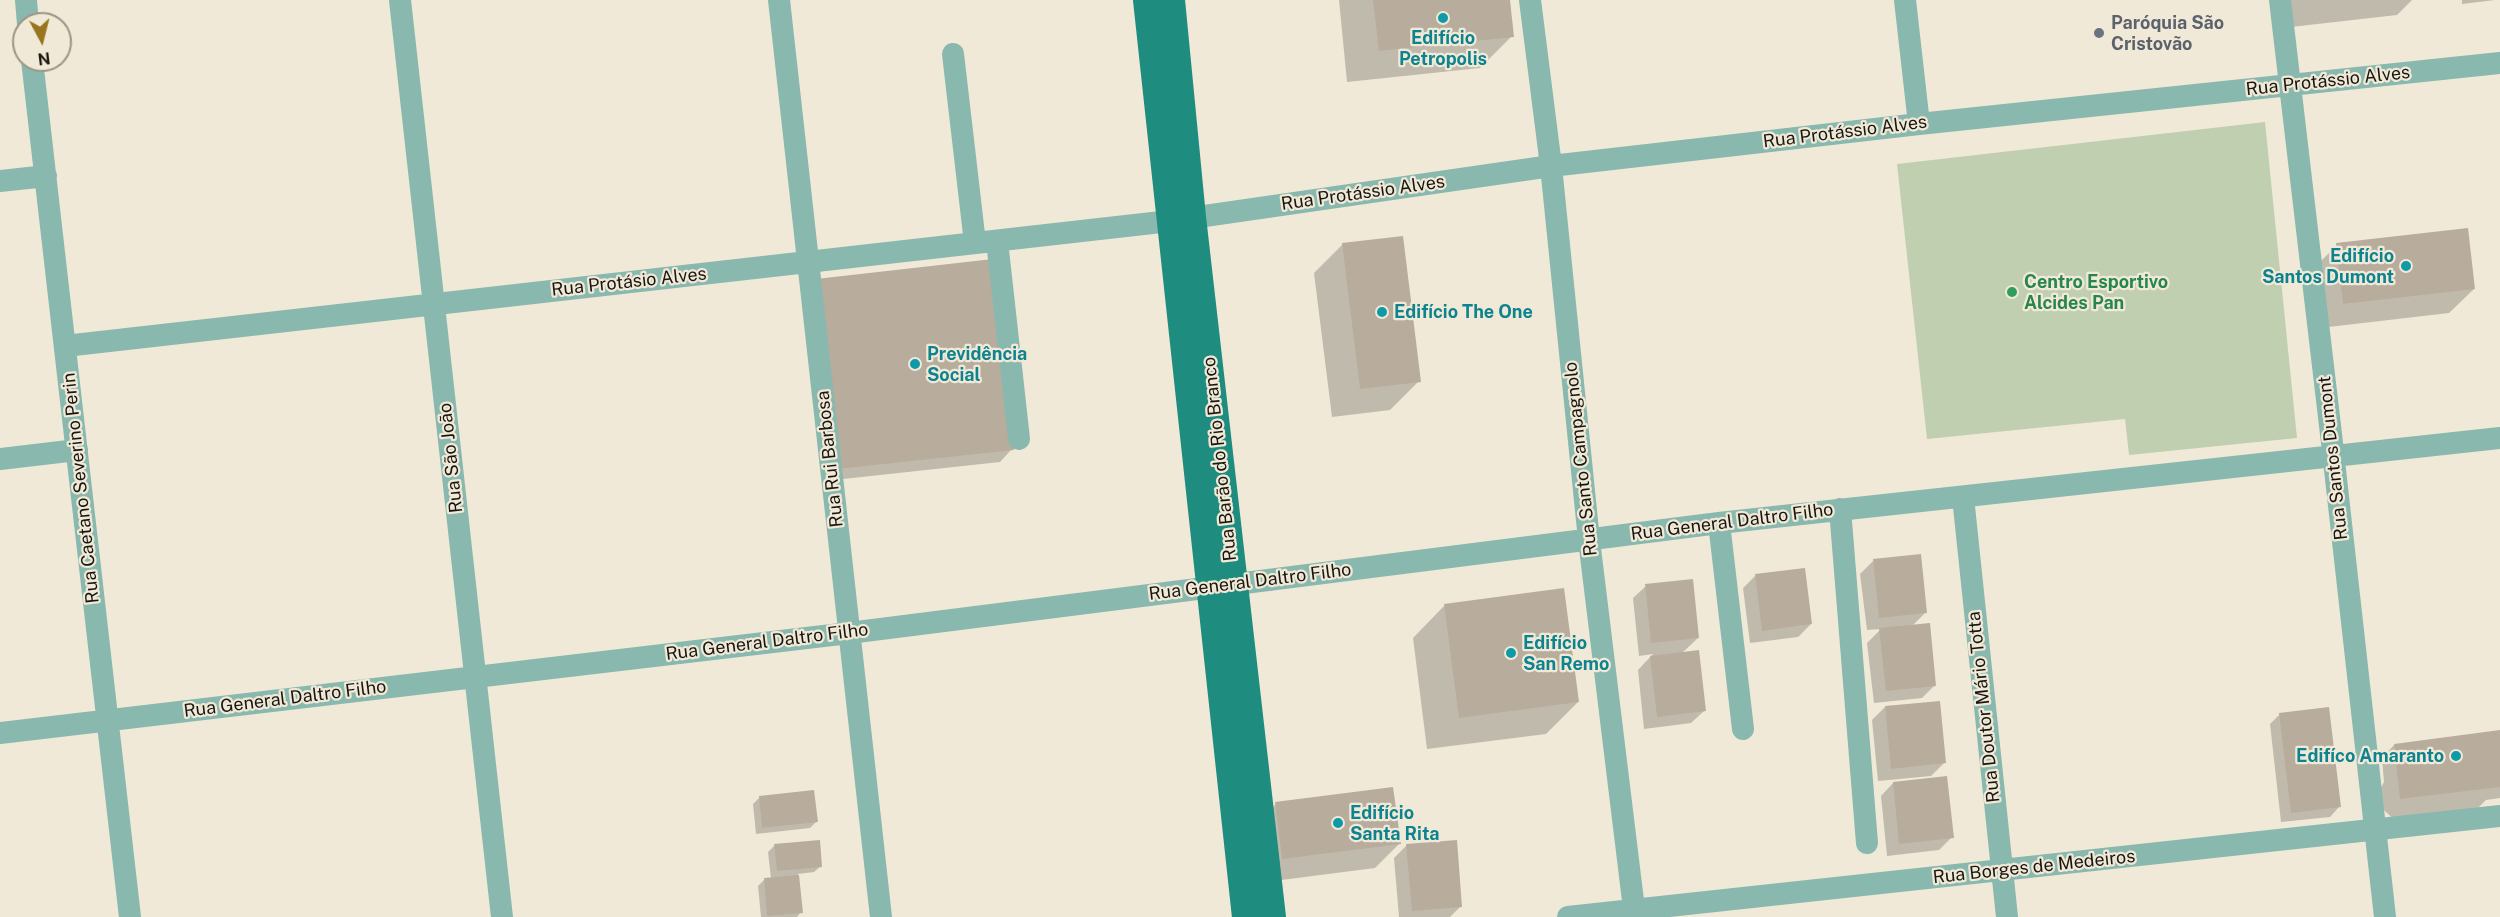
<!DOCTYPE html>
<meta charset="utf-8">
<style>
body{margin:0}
#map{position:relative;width:2500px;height:917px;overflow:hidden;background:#f1e9d7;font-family:"Public Sans",sans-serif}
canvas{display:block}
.north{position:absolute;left:12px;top:12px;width:60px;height:60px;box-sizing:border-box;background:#f1e9d7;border:2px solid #9b9587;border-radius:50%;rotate:173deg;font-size:16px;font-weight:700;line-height:24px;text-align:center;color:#191610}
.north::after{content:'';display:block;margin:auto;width:21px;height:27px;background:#987620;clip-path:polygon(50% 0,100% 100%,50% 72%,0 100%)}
</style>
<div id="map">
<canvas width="2500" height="917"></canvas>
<div class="north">N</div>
</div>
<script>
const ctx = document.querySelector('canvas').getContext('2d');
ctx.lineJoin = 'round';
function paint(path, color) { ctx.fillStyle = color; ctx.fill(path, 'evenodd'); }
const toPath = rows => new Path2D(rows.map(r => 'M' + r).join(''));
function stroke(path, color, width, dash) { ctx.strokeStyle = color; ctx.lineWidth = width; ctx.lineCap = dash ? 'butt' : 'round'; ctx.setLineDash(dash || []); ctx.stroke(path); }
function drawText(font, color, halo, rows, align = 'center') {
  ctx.font = font + ' "Public Sans",sans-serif'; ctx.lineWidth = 4.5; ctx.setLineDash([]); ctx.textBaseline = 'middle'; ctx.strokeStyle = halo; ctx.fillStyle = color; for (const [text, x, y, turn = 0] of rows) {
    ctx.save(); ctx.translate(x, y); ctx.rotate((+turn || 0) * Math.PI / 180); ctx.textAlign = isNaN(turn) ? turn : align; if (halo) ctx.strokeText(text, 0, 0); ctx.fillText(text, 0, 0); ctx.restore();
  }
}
paint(toPath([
 [2265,122,2297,438,2129,455,2125,419,1927,439,1897,164]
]), '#c0cfb0');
paint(toPath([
 [1339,0,1508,0,1512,36,1480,68,1347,82],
 [2287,0,2412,0,2397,15,2291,27],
 [2462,0,2495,0,2462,4],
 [1343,244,1419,381,1390,410,1332,417,1314,273],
 [2337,245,2474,289,2449,313,2320,328,2313,269],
 [804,293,1012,449,1000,462,825,481],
 [1873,561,1925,613,1911,627,1935,685,1922,698,1874,703,1867,643,1881,629,1867,630,1860,574],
 [1755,576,1811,624,1798,637,1750,643,1743,588],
 [1646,586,1698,638,1682,653,1704,711,1691,723,1644,729,1638,670,1653,654,1639,656,1633,598],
 [1444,606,1578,702,1546,734,1427,749,1413,638],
 [1885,707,1944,763,1931,776,1878,781,1872,720],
 [2279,715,2339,807,2330,817,2281,822,2270,724],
 [2500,732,2500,798,2486,800,2470,816,2399,824,2374,801,2384,782,2382,758,2394,745],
 [1893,783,1952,837,1939,850,1887,856,1881,796],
 [759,798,816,822,810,828,756,834,753,804],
 [1276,804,1399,844,1375,868,1258,883,1251,828],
 [775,845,821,866,814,872,798,874,801,912,797,917,761,917,758,886,764,880,771,879,768,852],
 [1407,845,1461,906,1450,917,1399,917,1394,858]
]), '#0003');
paint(toPath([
 [1373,0,1510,0,1514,37,1379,51],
 [2468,228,2475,289,2343,304,2336,243],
 [1403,236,1421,382,1360,389,1342,243],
 [993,259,1014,450,838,469,816,279],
 [1921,554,1927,613,1879,618,1873,559],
 [1805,568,1812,624,1762,631,1755,574],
 [1693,579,1699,638,1651,643,1645,584],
 [1564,588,1579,702,1459,718,1444,604],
 [1930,623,1936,686,1886,691,1879,628],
 [1699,650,1706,711,1657,717,1650,656],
 [1940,701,1946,763,1891,769,1885,706],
 [2329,707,2341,807,2291,813,2279,713],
 [2500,730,2500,787,2400,799,2394,744],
 [1947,776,1954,838,1899,844,1893,782],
 [1393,787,1401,844,1282,859,1275,802],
 [814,790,818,822,762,828,759,796],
 [820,840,822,867,777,871,774,844],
 [1457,840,1462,907,1412,911,1406,844],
 [799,875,803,913,767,916,764,878]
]), '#b8ac9d');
stroke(toPath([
 [26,0,28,24],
 [400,0,502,917],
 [779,0,881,917],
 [1530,0,1551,166,1589,540,1635,917],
 [1905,0,1919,124],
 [2280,0,2331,434,2385,917],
 [953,54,975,243],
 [32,60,130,917],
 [0,181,46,176],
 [997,241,1019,439],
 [65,346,1170,221,1551,166,1919,124,2500,63],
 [0,459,77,450],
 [1963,497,2007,917],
 [1840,509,1867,843],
 [1719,523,1743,729],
 [0,733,849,633,1719,523,2500,438],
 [1568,917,2500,816]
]), '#89b8af', 22);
stroke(toPath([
 [1147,0,1246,917],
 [1171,0,1192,217,1272,917]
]), '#1e8c7f', 28);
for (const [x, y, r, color] of [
 [1443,18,6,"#0f9aa8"],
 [2099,33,6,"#6b7280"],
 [2406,266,6,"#0f9aa8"],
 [2012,292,6,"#2e9e5b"],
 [1382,312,6,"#0f9aa8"],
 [915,364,6,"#0f9aa8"],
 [1511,653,6,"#0f9aa8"],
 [2456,756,6,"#0f9aa8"],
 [1338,823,6,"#0f9aa8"]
]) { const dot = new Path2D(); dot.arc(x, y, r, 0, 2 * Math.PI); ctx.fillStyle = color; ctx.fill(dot); stroke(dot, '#f1e9d7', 2); }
drawText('bold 18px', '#5b616d', '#f1e9d7', [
 ["Paróquia São",2111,23],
 ["Cristovão",2111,44]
], 'left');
drawText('bold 18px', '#0d838f', '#f1e9d7', [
 ["Edifício",1443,38,"center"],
 ["Petropolis",1443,59,"center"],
 ["Edifício",2394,256,"right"],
 ["Santos Dumont",2394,277,"right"],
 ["Edifício The One",1394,312],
 ["Previdência",927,354],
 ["Social",927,375],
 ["Edifício",1523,643],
 ["San Remo",1523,664],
 ["Edifíco Amaranto",2444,756,"right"],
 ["Edifício",1350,813],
 ["Santa Rita",1350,834]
], 'left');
drawText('18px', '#191610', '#f1e9d7', [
 ["Rua Protássio Alves",2328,81,-6],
 ["Rua Protássio Alves",1845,132,-7],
 ["Rua Protássio Alves",1363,193,-8],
 ["Rua Protásio Alves",629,282,-6],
 ["Rua São João",451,458,-96],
 ["Rua Santos Dumont",2333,458,-96],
 ["Rua Rui Barbosa",830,459,-96],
 ["Rua Barão do Rio Branco",1220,459,-96],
 ["Rua Santo Campagnolo",1581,459,-96],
 ["Rua Caetano Severino Perin",81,488,-96],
 ["Rua General Daltro Filho",1732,522,-7],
 ["Rua General Daltro Filho",1250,582,-7],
 ["Rua General Daltro Filho",767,642,-7],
 ["Rua General Daltro Filho",285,699,-7],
 ["Rua Doutor Mário Totta",1984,707,-96],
 ["Rua Borges de Medeiros",2034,867,-6]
]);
drawText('bold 18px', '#27864d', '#f1e9d7', [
 ["Centro Esportivo",2024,282],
 ["Alcides Pan",2024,303]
], 'left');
</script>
